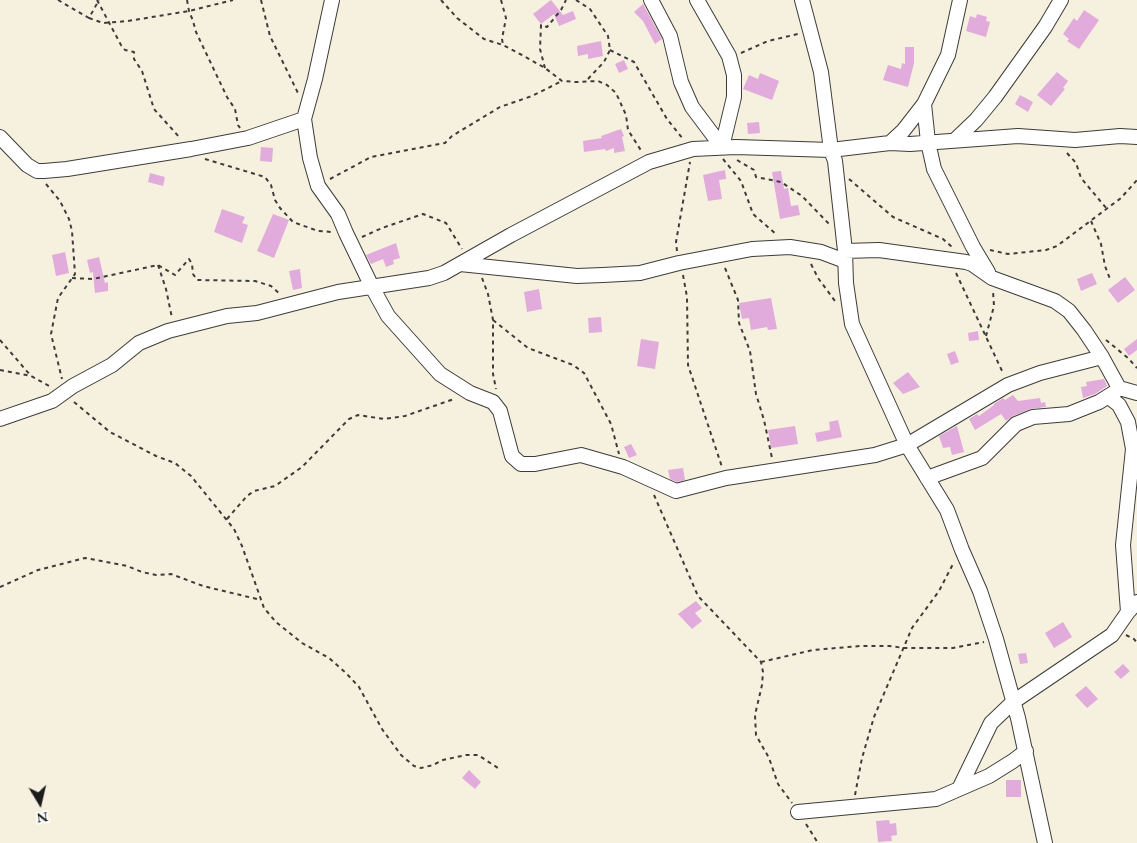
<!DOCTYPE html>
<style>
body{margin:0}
#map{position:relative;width:1137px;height:843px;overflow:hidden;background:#f6f0df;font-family:"EB Garamond",serif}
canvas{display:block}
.north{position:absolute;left:15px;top:778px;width:50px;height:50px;-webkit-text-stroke:4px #fff;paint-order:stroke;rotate:171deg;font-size:14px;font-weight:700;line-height:20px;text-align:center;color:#1c1c1c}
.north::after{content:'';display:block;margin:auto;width:18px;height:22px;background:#1c1c1c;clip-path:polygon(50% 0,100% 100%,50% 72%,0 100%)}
</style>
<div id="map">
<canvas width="1137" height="843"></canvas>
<div class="north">N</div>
</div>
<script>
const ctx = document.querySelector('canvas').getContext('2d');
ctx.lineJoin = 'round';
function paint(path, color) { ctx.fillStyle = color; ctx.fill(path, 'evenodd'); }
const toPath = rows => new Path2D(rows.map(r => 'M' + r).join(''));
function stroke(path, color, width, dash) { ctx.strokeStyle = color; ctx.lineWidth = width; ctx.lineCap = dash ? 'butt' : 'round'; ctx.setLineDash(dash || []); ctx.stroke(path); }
paint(toPath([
 [551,0,563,15,573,11,576,19,559,26,554,14,541,24,533,14],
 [643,4,662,39,655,44,643,21,634,12],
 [1084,10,1099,20,1079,49,1067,41,1069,39,1063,34,1074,18,1077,21],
 [977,14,987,17,986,21,990,22,986,37,966,31,970,16,976,18],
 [601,41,603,56,588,59,588,54,578,56,577,46],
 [905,47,914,47,914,63,908,87,883,80,888,65,901,69,902,63,905,64],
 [624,60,628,69,619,73,615,64],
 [1057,72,1068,81,1063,88,1065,89,1051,106,1037,95],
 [760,73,779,81,772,100,743,89,749,75,758,79],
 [1020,95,1033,102,1028,112,1015,104],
 [759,122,760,133,748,134,747,123],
 [621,129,624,136,622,137,625,151,614,153,614,148,606,151,605,149,584,152,583,141,602,138,601,136],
 [261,147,273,148,272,162,260,161],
 [725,170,726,179,719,180,722,199,708,201,703,175],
 [781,171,784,189,788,188,791,206,798,205,800,215,780,219,772,172],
 [150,173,165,177,163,186,148,182],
 [222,209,245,217,242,223,248,225,242,243,214,232],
 [273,214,289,220,274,258,257,251],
 [396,243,400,258,393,260,394,264,386,267,383,259,371,264,366,255],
 [65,252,69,273,56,276,52,255],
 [99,257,105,283,108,282,108,291,95,293,93,272,90,273,87,260],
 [300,269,302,288,293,290,289,271],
 [1092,273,1097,284,1081,291,1077,279],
 [1125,277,1135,290,1118,303,1108,290],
 [539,289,542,309,527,312,524,292],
 [771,298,777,329,768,330,767,327,751,330,749,318,742,319,739,303],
 [601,317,602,332,589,333,588,318],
 [978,331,979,340,969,341,968,333],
 [641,339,659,342,655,369,637,366],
 [1137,339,1137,350,1129,356,1124,349],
 [955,351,959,362,951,365,947,354],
 [908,372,920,387,903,394,893,383],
 [1104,379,1107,386,1095,394,1083,398,1081,387,1087,386,1086,382],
 [1013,395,1018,401,1040,398,1041,403,1045,402,1046,407,1030,409,1013,416,1006,421,1001,414,975,430,969,419,977,414,979,416,994,405,994,404,1003,398,1005,400],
 [838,420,842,437,817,442,815,433,830,430,829,422],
 [795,426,798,444,771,448,768,430],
 [957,426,964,452,952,455,950,447,943,448,939,436],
 [631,444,637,455,629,458,624,447],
 [683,468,685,480,677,482,670,479,668,470],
 [696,601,702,608,695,613,702,621,692,629,678,614],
 [1063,622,1072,637,1054,648,1045,633],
 [1026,653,1028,663,1020,664,1018,654],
 [1123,664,1130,671,1121,679,1114,672],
 [1086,686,1098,699,1087,708,1075,695],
 [469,770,481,782,475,789,462,778],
 [1006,780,1021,780,1021,797,1006,797],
 [889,820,890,824,896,823,897,835,891,836,892,841,878,842,876,821]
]), '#e1abdc');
const minor = toPath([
 [332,0,315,79,304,119,310,158,318,186,338,214,346,233,372,287,388,316,440,374,470,393,493,402,500,411,512,456,521,464,535,464,581,455,623,467,676,491,726,478,875,455,907,445,1008,385,1040,373,1102,357],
 [651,0,670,36,681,82,692,107,722,147],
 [697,0,729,56,734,75,734,97,722,147],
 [802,0,821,72,831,150,835,161,845,251,846,283,852,324,907,445,947,510,962,550,980,591,996,639,1018,718,1045,843],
 [924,104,928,142,934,169,973,247,988,272],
 [0,137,27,165,37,171,44,171,67,169,191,149,248,138,304,119],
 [956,139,976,120,995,97,1045,27,1061,0],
 [890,143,903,131,924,104,948,55,960,0],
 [845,251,879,250,966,262,972,264,992,278,1055,301,1069,311,1084,330,1102,357,1119,388,1137,393],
 [460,264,577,276,603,275,640,273,679,263,752,249,790,247,821,252,845,261],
 [1109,397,1119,405,1128,422,1133,449,1123,545,1128,612],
 [0,419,52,401,73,386,112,365,139,343,168,331,227,316,257,313,338,292,429,278,444,273,511,235,649,162,693,149,736,147,831,150,890,143,910,144,1018,136,1075,140,1120,136,1137,137],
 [927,478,982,458,1016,424,1033,417,1069,414,1099,402,1115,392],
 [959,789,989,776,1013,761,1026,751],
 [798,812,936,799,959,789,991,723,1013,702,1112,635,1128,612,1137,602]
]);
stroke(minor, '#3d3c39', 16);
stroke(toPath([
 [58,0,89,18,99,0],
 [97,0,121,45,125,50,134,52,134,59,142,71,154,109,180,138],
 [187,0,189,11,193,21,196,32,227,97,235,109,238,125,240,128],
 [261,0,270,36,298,93],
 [441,0,457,18,484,39,503,45,522,55,545,68,562,81,576,82,598,81,607,85,616,93,626,115,628,130,642,152],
 [501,0,506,18,502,39,503,45],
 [576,0,590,9,608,36,610,50,604,62,586,81],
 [89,18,103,23,128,21,189,11,233,0],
 [610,50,634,62,667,119,683,139],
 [741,53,768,41,798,34],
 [545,68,540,49,541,25,547,27,561,10,566,0],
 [1067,153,1076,163,1081,178,1107,209],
 [205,159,265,177,271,185,275,200,280,208,293,222,318,231,332,232],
 [723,159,741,181,753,214,777,235],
 [737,160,754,170,756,177,781,182,802,196,830,225],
 [330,179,371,157,445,143,452,136,500,107,532,96,562,81],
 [849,179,893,217,943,239,952,247],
 [46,184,60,201,69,219,72,231,75,274,58,298,51,334,62,379],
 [1091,221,1101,244,1105,266,1110,279],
 [362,237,382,228,423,214,446,223,462,249],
 [990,250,1008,254,1046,250,1057,246,1121,198,1137,180],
 [677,251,676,242,690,162],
 [811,264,818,278,835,301],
 [158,265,166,289,172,318],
 [725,268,738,300,739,323,750,351,756,394,764,420,772,458],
 [956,273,1003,373],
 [683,275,687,297,688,365,722,467],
 [72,278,93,279,158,265,175,275,189,259,192,264,193,274,197,280,255,281,271,286,280,294],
 [482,278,488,294,493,320,493,374,496,389],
 [493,320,528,348,573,365,584,373,611,424,619,454],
 [986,336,994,306,993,291],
 [0,340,31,376],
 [1106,340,1128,358,1137,368],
 [0,370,31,376,51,387],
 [74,402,110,432,156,456,175,463,191,476,234,529,242,546,264,608,276,622,302,643,329,658,346,673,359,687,382,729,401,755,414,766,421,768,433,765,443,760,466,755,478,755,498,768],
 [654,495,698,596,761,662,763,672,762,685,755,715,756,735,769,758,778,784,792,803],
 [227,519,247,496,254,491,275,486,302,467,349,419,358,415,384,419,405,416,454,399],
 [0,587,38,570,85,558,127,566,142,572,156,575,171,574,203,586,261,600],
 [1126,635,1134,639,1137,643],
 [761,662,813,650,860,646,889,646,904,648,953,648,984,642],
 [855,795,862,758,874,717,912,628,939,591,954,562],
 [806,824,818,843]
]), '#3d3c39', 2, [4, 4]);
stroke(minor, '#fff', 14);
</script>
